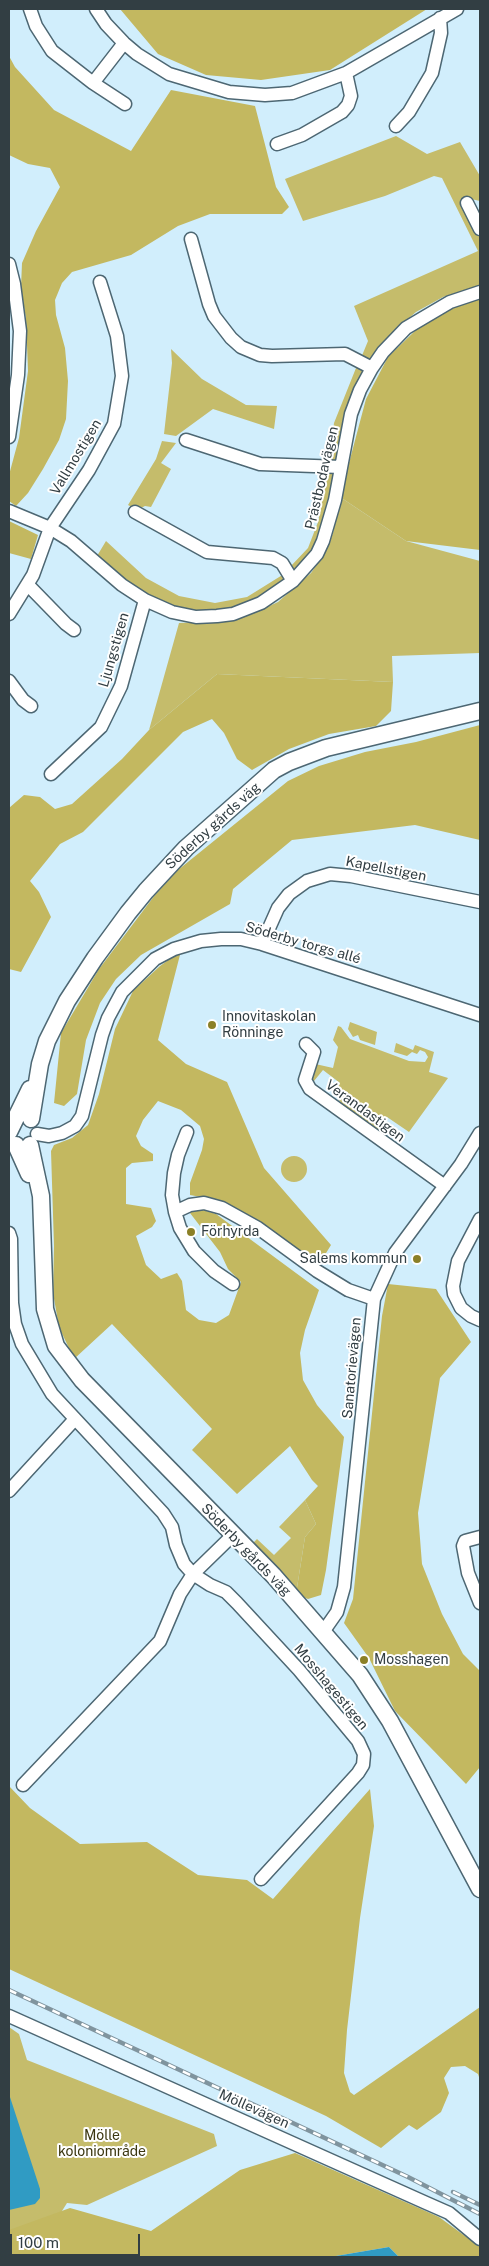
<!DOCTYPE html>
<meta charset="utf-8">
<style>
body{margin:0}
#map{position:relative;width:489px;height:2266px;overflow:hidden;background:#d1eefc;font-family:"Public Sans",sans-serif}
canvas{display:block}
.frame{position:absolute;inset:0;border:10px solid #323e43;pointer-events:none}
.scale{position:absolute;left:10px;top:2234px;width:130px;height:22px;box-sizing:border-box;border:2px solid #323e43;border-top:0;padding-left:6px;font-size:15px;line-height:18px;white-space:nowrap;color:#323e43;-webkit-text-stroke:4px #fff;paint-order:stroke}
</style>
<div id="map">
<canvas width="489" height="2266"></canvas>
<div class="frame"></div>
<div class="scale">100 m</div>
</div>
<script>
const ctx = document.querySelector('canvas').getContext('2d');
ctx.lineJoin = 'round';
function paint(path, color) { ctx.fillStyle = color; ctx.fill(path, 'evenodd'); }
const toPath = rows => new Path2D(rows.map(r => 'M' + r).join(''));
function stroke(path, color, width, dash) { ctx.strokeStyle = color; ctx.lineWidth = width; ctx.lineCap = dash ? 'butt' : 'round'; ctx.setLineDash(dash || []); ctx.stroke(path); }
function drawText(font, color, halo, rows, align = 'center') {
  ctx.font = font + ' "Public Sans",sans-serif'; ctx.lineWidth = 4; ctx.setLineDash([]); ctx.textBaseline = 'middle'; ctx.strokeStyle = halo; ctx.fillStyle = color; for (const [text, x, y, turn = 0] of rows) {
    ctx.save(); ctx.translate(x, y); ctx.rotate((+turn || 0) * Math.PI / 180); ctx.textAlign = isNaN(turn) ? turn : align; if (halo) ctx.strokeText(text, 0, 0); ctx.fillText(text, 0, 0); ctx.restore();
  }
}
paint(toPath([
 [396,136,427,154,460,142,480,176,480,201,471,199,465,214,480,238,480,285,443,297,416,312,402,324,370,360,365,361,361,358,368,341,354,306,478,251,442,178,434,176,385,196,303,221,285,179],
 [171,349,202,379,246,405,277,406,274,429,213,409,176,436,164,434,172,363],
 [358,363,363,371,353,391,346,415,339,457,335,461,329,462,334,423],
 [162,441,176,443,161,463,171,469,151,507,145,506,137,510,128,505,156,459],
 [328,470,333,474,329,499,315,547,296,571,290,567,308,548,318,522],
 [340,497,406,541,480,561,480,653,392,656,393,682,217,674,149,730,179,623,224,621,252,614,278,602,311,573,326,551,333,533],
 [106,541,146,578,179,596,215,603,247,597,284,574,285,581,252,601,229,609,201,611,179,609,137,590,97,556],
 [350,1022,377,1032,375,1045,360,1040,358,1035,353,1037,348,1029],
 [338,1026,341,1027,350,1039,409,1061,425,1062,428,1057,425,1052,420,1050,417,1054,412,1052,407,1056,394,1052,396,1043,413,1050,415,1045,434,1052,429,1072,448,1078,409,1132,387,1117,374,1135,338,1109,342,1104,333,1092,340,1083,323,1070,314,1081,301,1076,311,1063,333,1068,338,1047,333,1040],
 '281 1169a13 13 0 1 1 26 0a13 13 0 1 1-26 0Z',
 [305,1500,316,1524,305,1537,296,1594,251,1545,257,1539,274,1555,291,1538,279,1527],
 [9,2027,19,2034,27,2060,214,2134,217,2146,87,2205,67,2203,57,2219,9,2257]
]), '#c5bc6b');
paint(toPath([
 [120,9,427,9,330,70,261,80,206,75,158,54],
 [9,56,15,67,54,110,131,151,171,90,255,106,276,187,289,207,282,214,210,214,178,226,131,255,72,272,62,283,55,300,56,315,65,348,68,381,66,419,59,440,43,469,28,493,16,506,9,501,9,475,19,438,28,371,26,319,21,287,22,263,36,231,60,187,50,168,28,164,9,155],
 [480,298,480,550,406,541,340,497,366,399,388,357,418,328,458,305],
 [9,521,38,535,31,559,9,553],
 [217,674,393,682,391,711,376,726,329,734,289,749,252,770,237,759,224,733,212,719,183,732,83,832,60,844,30,881,39,892,51,917,21,972,9,969,9,808,24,795,40,797,55,809,72,804,122,759,149,730],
 [480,725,480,840,415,825,292,840,233,889,230,904,141,955,116,979,100,1003,86,1040,77,1094,64,1106,54,1103,61,1033,99,969,155,895,178,870,288,781,319,766,365,752,416,742],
 [181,951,158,1040,186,1064,227,1082,264,1168,331,1245,323,1258,315,1265,289,1243,235,1208,212,1199,190,1195,190,1183,202,1150,204,1139,200,1126,181,1110,158,1101,143,1120,136,1136,141,1146,153,1154,153,1161,132,1163,126,1168,126,1204,151,1208,156,1221,152,1227,136,1236,146,1265,161,1279,177,1273,182,1281,186,1310,199,1320,216,1323,229,1315,241,1282,228,1269,220,1252,190,1213,192,1209,196,1208,216,1214,319,1290,305,1330,300,1353,303,1380,317,1405,344,1437,326,1570,321,1595,308,1599,296,1594,305,1537,316,1524,305,1500,318,1486,312,1480,290,1446,237,1494,192,1450,212,1429,112,1324,74,1359,59,1327,53,1293,54,1246,51,1151,54,1145,72,1138,88,1125,99,1094,115,1029,133,991,160,966],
 [388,1284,436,1289,471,1342,440,1378,418,1513,422,1564,442,1614,463,1654,480,1671,480,1767,466,1784,395,1711,369,1658,344,1623,353,1599,382,1316],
 [9,1786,30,1808,80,1844,147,1842,198,1875,247,1880,273,1899,370,1789,374,1826,360,1918,347,2030,344,2073,350,2092,354,2095,480,2007,480,2080,478,2074,465,2066,451,2067,444,2078,449,2093,441,2112,417,2130,409,2125,381,2148,326,2116,9,1969],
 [295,2153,439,2217,480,2247,480,2257,399,2257,389,2247,330,2257,9,2257,9,2230,70,2208,151,2231,240,2170]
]), '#c3b860');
paint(toPath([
 [9,2094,40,2189,40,2198,35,2204,9,2210],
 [389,2247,399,2257,330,2257]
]), '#309bc3');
const minor = toPath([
 [30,9,36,26,52,51,93,83,124,43],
 [96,9,106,24,124,43,137,54,169,74,229,92,265,95,292,93,346,73,457,9],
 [93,83,125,104],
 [396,126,409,112,432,73,441,33,440,18],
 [277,144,302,135,342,112,348,105,351,96,346,73],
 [467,203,480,229],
 [191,239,209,304,214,316,231,338,241,347,260,355,272,356,345,354,372,368],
 [9,264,14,284,20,331,18,375,9,437],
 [186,440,260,464,341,467],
 [9,511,50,528,71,541,122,585,145,600,172,612,196,617,217,616,233,614,261,603,293,581,317,554,323,541,335,500,351,414,360,390,372,368,383,352,406,328,450,302,480,292],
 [135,512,207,552,273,558,282,563,293,581],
 [28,585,66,624,74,630],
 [9,614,33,575,50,528,89,470,114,424,122,376,117,336,100,282],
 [9,681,23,700,31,706],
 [51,774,101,727,121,686,145,600],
 [262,944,278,908,289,894,307,881,330,874,351,876,480,902],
 [306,1044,314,1052,305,1080,310,1089,445,1186],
 [37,1134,49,1136,62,1133,75,1126,82,1116,102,1035,108,1018,122,992,155,959,174,949,201,941,221,939,241,939,262,944,480,1015],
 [175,1212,172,1195,174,1173,178,1155,187,1132],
 [480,1219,458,1261,453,1286,454,1294,461,1308,471,1316,480,1320],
 [9,1233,11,1239,12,1303,15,1324,22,1344,52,1394,163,1513,172,1527,176,1545,184,1564,193,1574,210,1585,226,1592,237,1603,299,1670,358,1741,364,1754,363,1765,358,1773,261,1879],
 [233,1284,214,1271,194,1251,180,1228,175,1212,190,1205,204,1203,222,1208,258,1228,317,1271,348,1290,374,1299],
 [9,1491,75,1419],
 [480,1537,465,1541,463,1546,468,1573,480,1603],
 [323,1632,337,1612,344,1587,374,1299,395,1253,461,1164,480,1133],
 [23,1785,160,1641,180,1594,193,1574,233,1535],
 [9,2016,424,2202,449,2213,480,2239]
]);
const major = toPath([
 [31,1119,40,1064,47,1041,67,1001,95,958,128,913,146,891,186,848,274,770,289,762,326,748,480,711],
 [9,1132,30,1089],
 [16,1145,29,1174],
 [30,1145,41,1196,45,1309,56,1346,82,1380,273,1575,360,1675,390,1721,480,1889]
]);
stroke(minor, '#4d6773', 15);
stroke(major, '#4d6773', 19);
stroke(minor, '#fff', 12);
stroke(major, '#fff', 16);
const rail = toPath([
 [9,1990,408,2177,480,2214],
 [453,2192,480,2205]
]);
stroke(rail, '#80949e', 4.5);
stroke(rail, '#fff', 2.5, [8]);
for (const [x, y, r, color] of [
 [212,1025,5,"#8b8027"],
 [191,1232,5,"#8b8027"],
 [417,1259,5,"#8b8027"],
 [364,1660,5,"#8b8027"]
]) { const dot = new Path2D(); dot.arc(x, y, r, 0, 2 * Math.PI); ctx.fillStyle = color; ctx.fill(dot); stroke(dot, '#fff', 2); }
drawText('14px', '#323e43', '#fff', [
 ["Vallmostigen",76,457,-59],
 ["Prästbodavägen",322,478,-77],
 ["Ljungstigen",114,650,-74],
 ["Söderby gårds väg",213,826,-42],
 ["Kapellstigen",386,869,11],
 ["Söderby torgs allé",303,943,16],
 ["Verandastigen",365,1111,36],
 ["Sanatorievägen",352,1368,-85],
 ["Söderby gårds väg",246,1550,46],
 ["Mosshagestigen",331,1687,50],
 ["Möllevägen",254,2109,24]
]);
drawText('14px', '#323e43', '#fff', [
 ["Innovitaskolan",222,1017],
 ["Rönninge",222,1033],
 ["Förhyrda",201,1232],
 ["Salems kommun",407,1259,"right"],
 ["Mosshagen",374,1660]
], 'left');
drawText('14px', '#3c3711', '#fff', [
 ["Mölle",102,2136],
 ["koloniområde",102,2152]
]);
</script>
